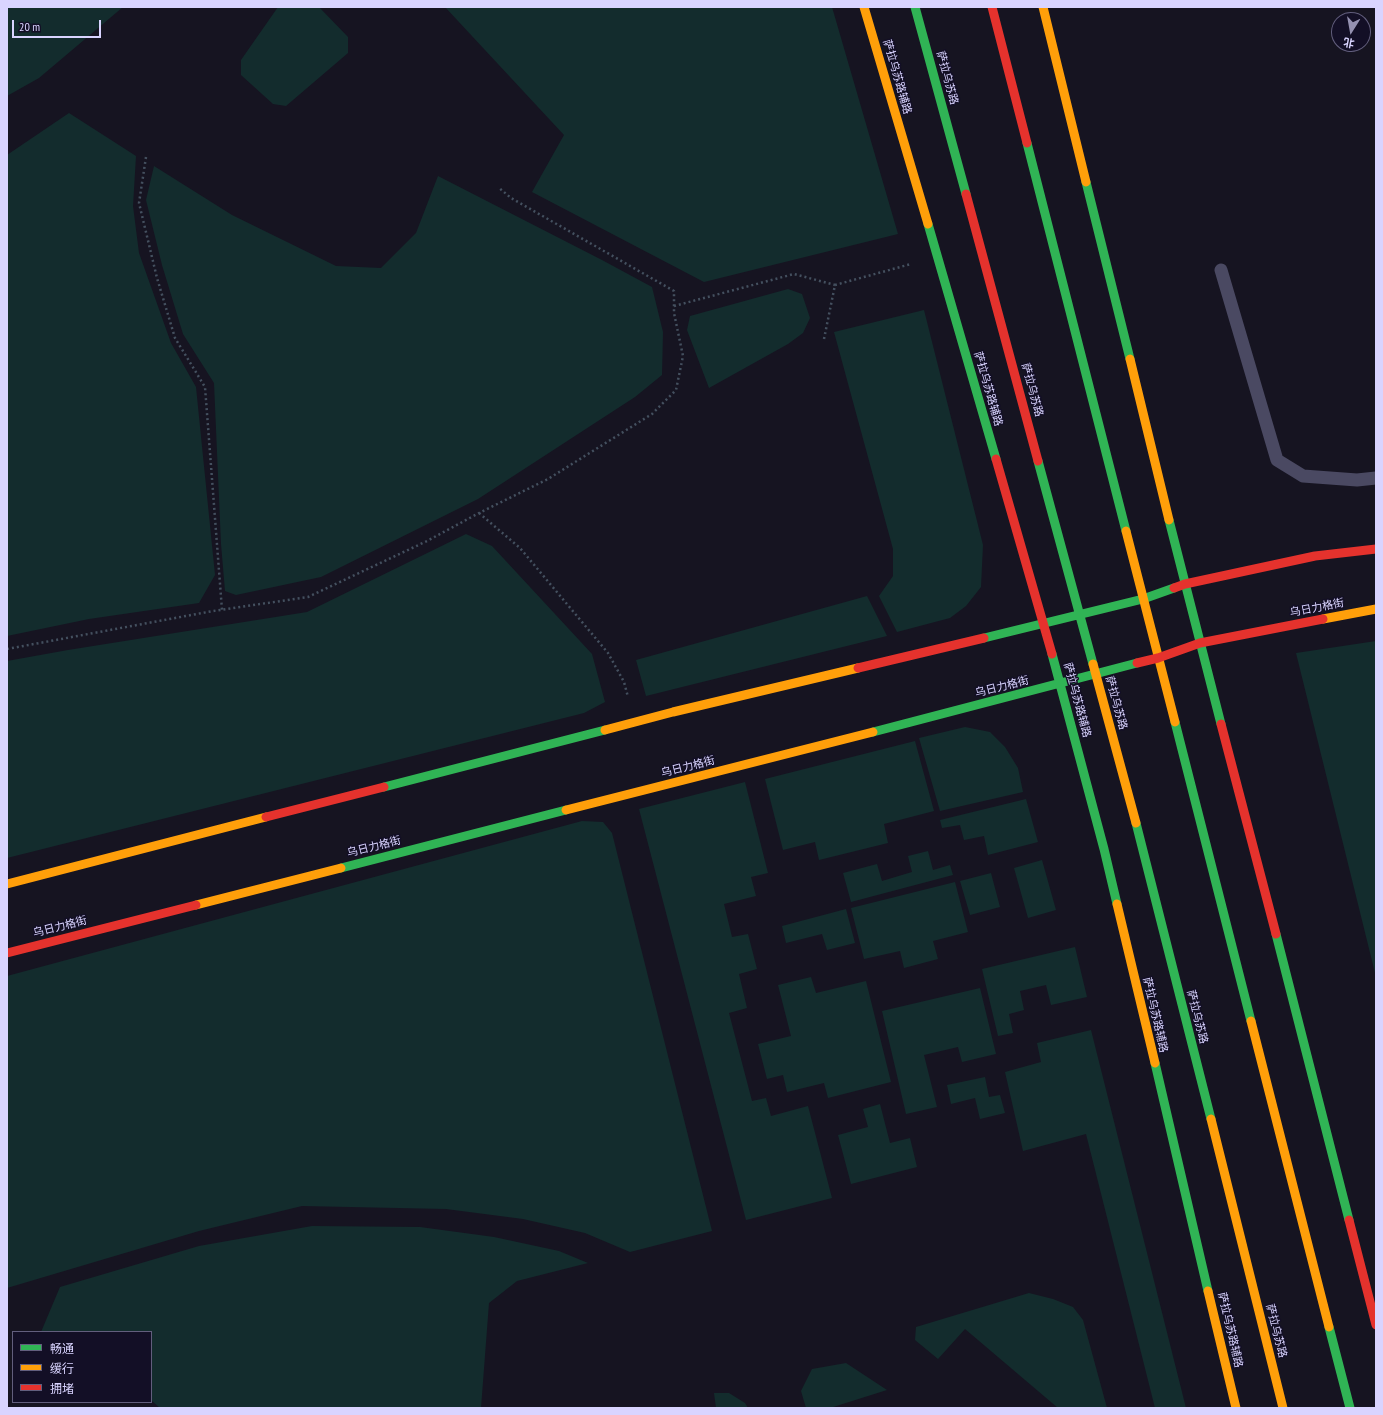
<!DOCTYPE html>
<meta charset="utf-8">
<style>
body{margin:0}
#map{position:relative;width:1383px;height:1415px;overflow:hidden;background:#161421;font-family:"PT Sans Narrow","Noto Sans SC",sans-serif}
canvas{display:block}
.frame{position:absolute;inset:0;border:8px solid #d9d4ff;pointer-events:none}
.legend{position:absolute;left:12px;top:1331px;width:140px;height:72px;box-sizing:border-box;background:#130f26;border:1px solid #625e7d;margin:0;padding:5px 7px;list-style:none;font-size:12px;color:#d9d4ff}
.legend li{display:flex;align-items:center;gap:8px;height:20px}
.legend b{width:20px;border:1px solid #625e7d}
.north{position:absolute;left:1331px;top:12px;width:40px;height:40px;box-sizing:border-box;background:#130f26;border:1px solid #625e7d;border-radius:50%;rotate:191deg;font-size:11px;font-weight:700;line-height:16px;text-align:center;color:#d9d4ff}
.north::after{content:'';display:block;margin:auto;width:14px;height:18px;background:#9591b1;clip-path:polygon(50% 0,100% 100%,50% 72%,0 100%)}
.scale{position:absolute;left:12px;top:20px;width:89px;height:18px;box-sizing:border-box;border:2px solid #d9d4ff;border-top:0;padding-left:5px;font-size:12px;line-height:14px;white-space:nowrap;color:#d9d4ff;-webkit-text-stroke:3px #130f26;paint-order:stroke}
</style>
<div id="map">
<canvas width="1383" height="1415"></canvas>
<div class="frame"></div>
<ul class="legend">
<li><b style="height:5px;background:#30b455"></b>畅通</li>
<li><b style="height:5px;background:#ff9f0a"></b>缓行</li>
<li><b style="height:5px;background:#e5322d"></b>拥堵</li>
</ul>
<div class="north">北</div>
<div class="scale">20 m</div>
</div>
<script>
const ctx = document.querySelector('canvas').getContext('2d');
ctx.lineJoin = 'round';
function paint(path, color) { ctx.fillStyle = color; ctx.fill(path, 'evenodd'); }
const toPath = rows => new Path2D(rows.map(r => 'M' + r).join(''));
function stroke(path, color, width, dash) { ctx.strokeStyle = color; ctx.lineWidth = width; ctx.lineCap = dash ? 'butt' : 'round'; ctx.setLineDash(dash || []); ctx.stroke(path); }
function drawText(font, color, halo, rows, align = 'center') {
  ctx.font = font + ' "PT Sans Narrow","Noto Sans SC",sans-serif'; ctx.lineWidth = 3; ctx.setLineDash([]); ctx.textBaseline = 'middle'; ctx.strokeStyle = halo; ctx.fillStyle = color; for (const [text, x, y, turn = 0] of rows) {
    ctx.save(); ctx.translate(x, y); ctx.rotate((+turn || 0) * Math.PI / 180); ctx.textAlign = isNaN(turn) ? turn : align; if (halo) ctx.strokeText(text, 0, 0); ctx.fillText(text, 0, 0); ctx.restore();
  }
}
paint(toPath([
 [7,7,123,7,39,78,7,96],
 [278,7,319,7,348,37,348,53,286,106,273,104,241,75,241,60],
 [445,7,832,7,898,234,704,282,532,192,564,135],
 [69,113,136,156,133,206,139,253,171,343,196,387,215,575,199,603,89,619,7,636,7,155],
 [154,166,232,215,336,266,381,268,416,233,438,176,602,260,652,287,663,332,662,375,635,397,478,499,321,577,236,595,225,591,221,544,214,383,183,334,162,265,146,200],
 [788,289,802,294,810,318,803,333,788,344,709,388,687,330,690,316],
 [924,310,983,545,981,587,966,606,950,618,897,632,879,596,893,576,893,549,834,332],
 [466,534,492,546,592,654,605,702,584,713,7,858,7,661,68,650,307,612],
 [867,596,887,636,646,696,636,660],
 [1376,641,1376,977,1296,653],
 [965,727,990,732,1005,747,1018,768,1023,792,940,811,919,738],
 [915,741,934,811,884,824,888,843,819,860,815,842,783,850,765,779],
 [745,782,768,873,751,877,756,896,724,904,732,937,748,934,757,969,739,974,747,1008,729,1013,752,1101,766,1098,771,1116,808,1106,832,1198,746,1220,639,809],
 [1026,799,1038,842,988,855,984,836,964,840,960,825,942,828,940,820],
 [582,821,603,822,612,833,712,1231,630,1252,585,1233,523,1219,446,1209,302,1206,199,1231,7,1288,7,976],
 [928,851,933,870,950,865,953,875,851,902,843,873,877,864,882,881,912,872,908,856],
 [1042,860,1056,910,1028,918,1014,868],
 [991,873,1000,907,970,915,960,881],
 [955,882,968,932,933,941,938,959,904,968,900,951,864,959,851,908],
 [846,909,855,943,827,950,822,934,786,943,782,926],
 [1075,947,1087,997,1051,1005,1046,985,1020,991,1024,1010,1009,1014,1013,1033,998,1036,982,969],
 [811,977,816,993,866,981,891,1082,828,1098,824,1083,787,1092,783,1075,767,1079,758,1044,791,1036,778,985],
 [980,988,996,1054,962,1062,958,1047,924,1055,937,1107,906,1114,882,1011],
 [1091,1030,1186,1408,1155,1408,1086,1134,1023,1151,1005,1072,1041,1062,1037,1043],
 [985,1077,989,1097,1000,1095,1005,1113,980,1119,975,1098,951,1104,947,1085],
 [880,1104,890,1143,910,1138,917,1167,851,1184,838,1135,868,1127,863,1109],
 [312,1226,420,1227,494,1237,559,1251,588,1263,517,1281,489,1303,481,1408,160,1408,151,1400,151,1332,41,1332,60,1287,199,1246],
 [1029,1293,1053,1299,1073,1307,1083,1320,1107,1408,1058,1408,965,1329,938,1359,915,1340,916,1327],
 [846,1363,887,1390,830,1408,806,1408,801,1391,812,1369],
 [714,1393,729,1393,745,1403,748,1408,716,1408]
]), '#132c2d');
stroke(toPath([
 [146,157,139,203,157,278,175,338,205,387,222,610],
 [674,306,794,274,835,285],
 [824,339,835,285,911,264],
 [479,513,520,548,608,653,624,682,628,697],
 [7,649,213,611,308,597,427,541,479,513,548,479,652,414,676,390,683,356,674,313,674,291,511,198,498,187]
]), '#44505f', 2.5, [2, 3]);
stroke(toPath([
 [1221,270,1277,460,1303,476,1357,480,1376,478]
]), '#4a4962', 13);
stroke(toPath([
 [915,7,966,194],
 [1027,143,1126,531],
 [1086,182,1130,359],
 [928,224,996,459],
 [1038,461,1093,664],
 [1169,520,1221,724],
 [984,638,1143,599,1174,588],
 [1052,654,1104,849,1117,904],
 [1175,722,1251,1021],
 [873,732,1137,663],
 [384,787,605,730],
 [1136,823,1211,1119],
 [341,868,566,810],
 [1276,934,1349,1220],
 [1155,1063,1208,1291],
 [1329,1327,1350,1408]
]), '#30b455', 9);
stroke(toPath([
 [864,7,928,224],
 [1043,7,1086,182],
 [1130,359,1169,520],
 [1126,531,1175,722],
 [1323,619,1376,609],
 [1093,664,1136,823],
 [605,730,673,712,858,668],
 [566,810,873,732],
 [7,884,266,817],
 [1117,904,1155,1063],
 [196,905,341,868],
 [1251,1021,1329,1327],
 [1211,1119,1283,1408],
 [1208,1291,1236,1408]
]), '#ff9f0a', 9);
stroke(toPath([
 [992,7,1027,143],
 [966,194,1038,461],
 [996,459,1052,654],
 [1174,588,1185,584,1315,556,1376,549],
 [1137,663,1158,658,1200,643,1323,619],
 [858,668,984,638],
 [1221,724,1276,934],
 [266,817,384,787],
 [7,953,196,905],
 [1349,1220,1376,1325]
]), '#e5322d', 9);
drawText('11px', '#d9d4ff', '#130f26', [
 ["萨拉乌苏路辅路",897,77,74],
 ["萨拉乌苏路",947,78,75],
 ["萨拉乌苏路辅路",988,389,74],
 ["萨拉乌苏路",1032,390,75],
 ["乌日力格街",1317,608,-11],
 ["乌日力格街",1002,687,-14],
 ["萨拉乌苏路辅路",1077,700,75],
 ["萨拉乌苏路",1116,703,75],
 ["乌日力格街",688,767,-14],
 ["乌日力格街",374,847,-14],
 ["乌日力格街",60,927,-14],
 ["萨拉乌苏路辅路",1155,1015,77],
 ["萨拉乌苏路",1197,1017,76],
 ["萨拉乌苏路辅路",1230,1330,77],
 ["萨拉乌苏路",1276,1331,76]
]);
</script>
